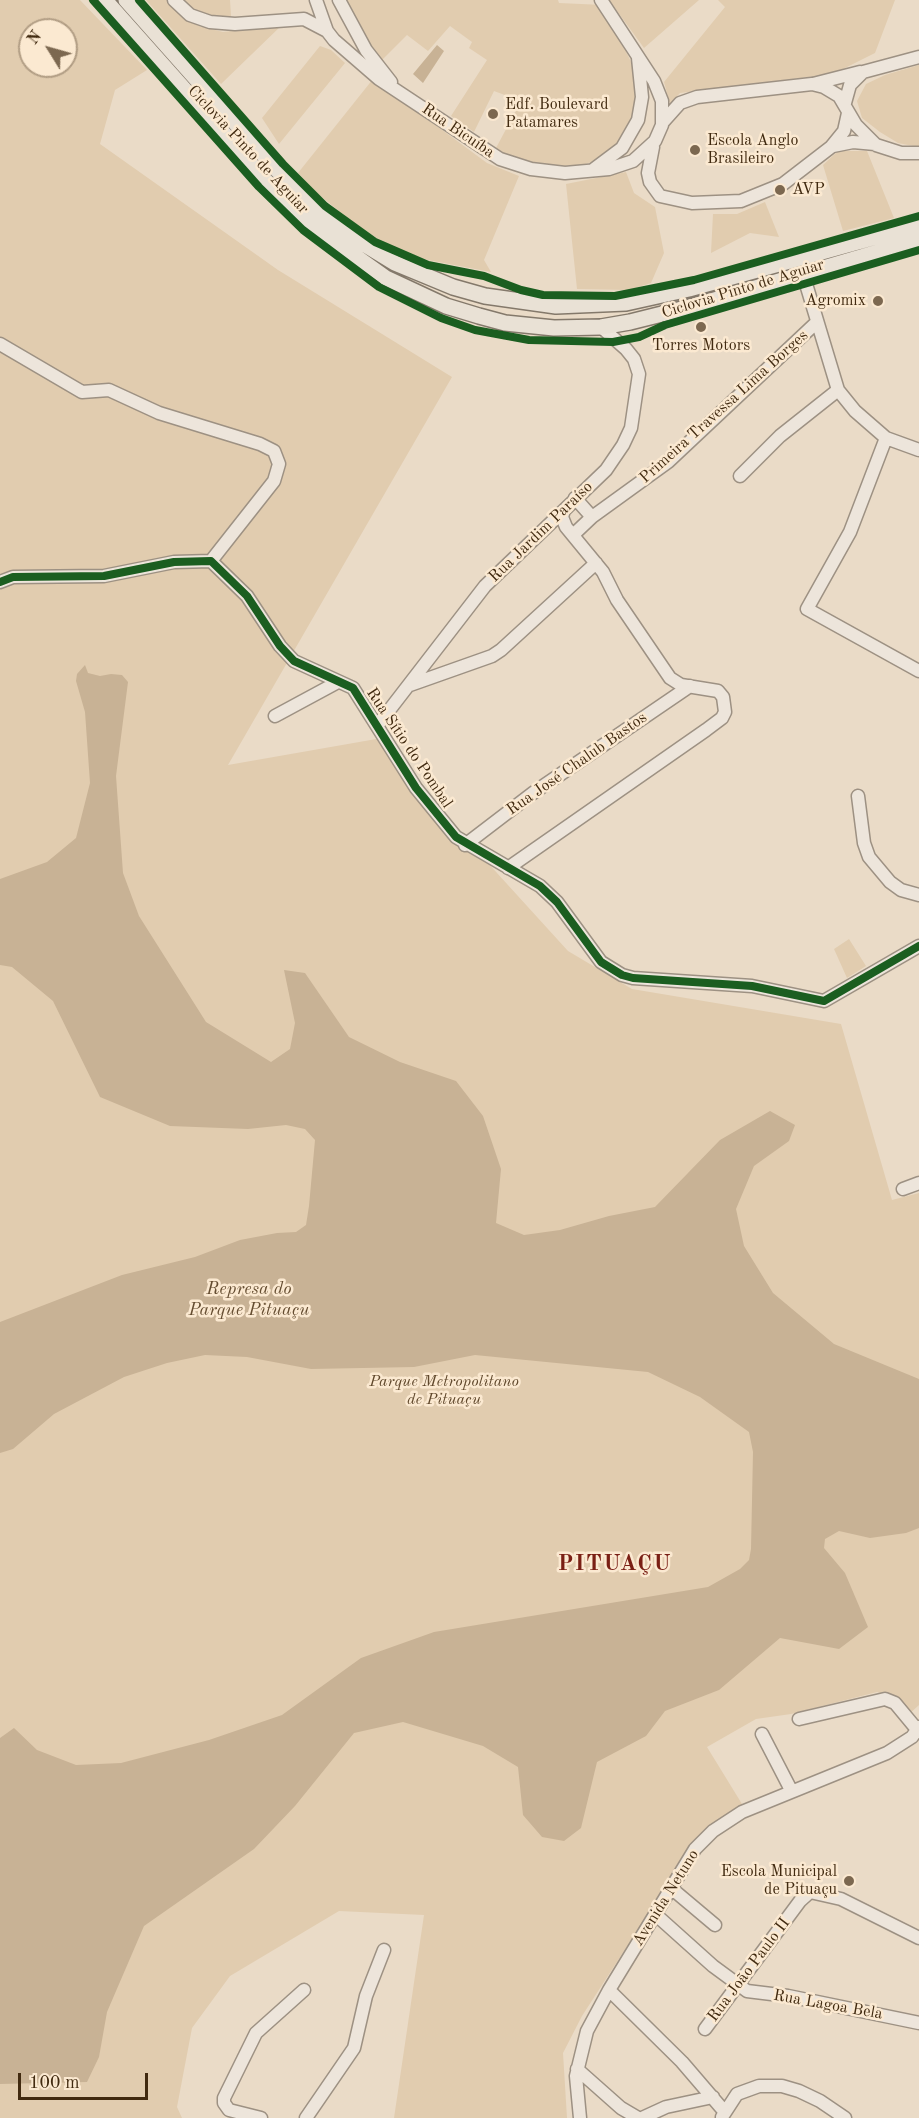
<!DOCTYPE html>
<meta charset="utf-8">
<style>
body{margin:0}
#map{position:relative;width:919px;height:2118px;overflow:hidden;background:#eadbc7;font-family:"Old Standard TT",serif}
canvas{display:block}
.north{position:absolute;left:18px;top:18px;width:60px;height:60px;box-sizing:border-box;background:#fbe9d1;border:2px solid #b19d84;border-radius:50%;rotate:307deg;font-size:16px;font-weight:700;line-height:24px;text-align:center;color:#412a10}
.north::after{content:'';display:block;margin:auto;width:21px;height:27px;background:#7c6850;clip-path:polygon(50% 0,100% 100%,50% 72%,0 100%)}
.scale{position:absolute;left:18px;top:2073px;width:130px;height:27px;box-sizing:border-box;border:3px solid #412a10;border-top:0;padding-left:8px;font-size:18px;line-height:21px;white-space:nowrap;color:#412a10;-webkit-text-stroke:4px #fbe9d1;paint-order:stroke}
</style>
<div id="map">
<canvas width="919" height="2118"></canvas>
<div class="north">N</div>
<div class="scale">100 m</div>
</div>
<script>
const ctx = document.querySelector('canvas').getContext('2d');
ctx.lineJoin = 'round';
function paint(path, color) { ctx.fillStyle = color; ctx.fill(path, 'evenodd'); }
const toPath = rows => new Path2D(rows.map(r => 'M' + r).join(''));
function stroke(path, color, width, dash) { ctx.strokeStyle = color; ctx.lineWidth = width; ctx.lineCap = dash ? 'butt' : 'round'; ctx.setLineDash(dash || []); ctx.stroke(path); }
function drawText(font, color, halo, rows, align = 'center') {
  ctx.font = font + ' "Old Standard TT",serif'; ctx.lineWidth = 5; ctx.setLineDash([]); ctx.textBaseline = 'middle'; ctx.strokeStyle = halo; ctx.fillStyle = color; for (const [text, x, y, turn = 0] of rows) {
    ctx.save(); ctx.translate(x, y); ctx.rotate((+turn || 0) * Math.PI / 180); ctx.textAlign = isNaN(turn) ? turn : align; if (halo) ctx.strokeText(text, 0, 0); ctx.fillText(text, 0, 0); ctx.restore();
  }
}
paint(toPath([
 [0,0,80,0,147,70,115,90,100,144,278,270,452,377,228,765,382,738,425,806,487,862,568,951,632,989,841,1024,892,1200,919,1193,919,1705,906,1717,892,1697,877,1692,791,1714,756,1719,707,1747,742,1804,699,1835,582,2016,563,2053,567,2118,394,2118,424,1915,339,1911,230,1976,192,2028,177,2107,182,2118,0,2118],
 [30,30,66,30,66,66,30,66],
 [146,0,169,0,183,18,199,26,223,32,282,25,221,84],
 [180,0,230,0,231,16,215,19,188,11],
 [346,0,558,0,559,3,603,5,638,76,639,101,624,141,606,157,553,175,501,159,496,148,521,101,494,91,474,132,451,116,487,60,469,48,472,42,450,26,428,51,407,35,382,60,362,34],
 [609,0,699,0,644,48],
 [718,0,895,0,875,53,833,74,680,93,670,104,664,82,725,7],
 [320,46,331,50,345,63,279,144,262,118],
 [919,65,919,147,918,147,898,143,880,132,862,118,857,101,866,84,885,75],
 [373,79,487,163,519,176,484,260,491,272,412,257,390,247,350,220,318,194,298,173],
 [838,151,867,151,894,218,843,231,823,165],
 [626,172,634,193,655,207,664,253,651,283,629,290,577,289,566,184],
 [765,202,779,237,750,233,711,253,713,214,737,214],
 [849,939,866,966,847,978,834,949]
]), '#e1ccaf');
paint(toPath([
 [437,45,444,51,423,83,413,74],
 [85,665,88,673,100,676,111,674,122,675,128,682,116,776,123,873,139,916,206,1022,271,1062,290,1049,295,1023,284,970,305,973,349,1037,400,1062,456,1081,483,1116,501,1169,496,1223,524,1235,560,1230,609,1216,655,1207,720,1140,770,1111,795,1125,789,1141,754,1166,736,1209,744,1246,773,1293,834,1344,919,1379,919,1528,906,1533,870,1538,839,1531,825,1539,824,1548,845,1573,868,1627,839,1649,780,1638,719,1690,665,1711,646,1736,597,1762,581,1828,564,1841,542,1837,523,1815,518,1767,483,1746,403,1722,354,1733,295,1806,254,1849,144,1926,107,2012,99,2057,87,2082,0,2084,0,1738,14,1728,37,1750,76,1765,121,1763,209,1740,282,1715,361,1658,434,1632,708,1587,740,1569,749,1560,751,1549,753,1452,749,1432,700,1397,648,1372,475,1355,414,1367,311,1369,247,1357,205,1355,167,1363,124,1377,54,1414,13,1449,0,1453,0,1322,122,1275,195,1257,240,1240,277,1233,296,1232,306,1225,309,1206,315,1140,305,1129,286,1125,248,1129,170,1126,100,1097,53,1001,12,967,0,965,0,879,47,862,76,838,90,783,85,712,76,681,77,674]
]), '#c8b295');
const minor = toPath([
 [174,0,190,15,210,22,235,24,304,19,327,31],
 [316,0,327,31,334,40,379,79,500,159,531,169,565,173,609,169,633,161,655,141,662,125,662,101,654,81,601,0],
 [339,0,366,50,391,82],
 [813,84,860,72],
 [845,103,850,85,863,72,919,57],
 [663,122,680,103,697,97,812,84,824,87,839,96,856,125,876,145,901,153,919,153],
 [833,146,853,142,875,144],
 [653,147,648,173,650,182,660,196,692,203,741,201,783,184,831,147,844,131,848,113],
 [594,169,622,148,638,120,642,97,638,58],
 [803,274,838,390,855,411,886,438,919,450],
 [0,344,82,392,109,390,159,413,260,444,274,451,279,464,274,481,211,561],
 [886,438,850,532,807,609,919,671],
 [740,476,780,436,838,390],
 [575,498,592,517],
 [573,535,592,517,668,462,817,322],
 [0,582,13,577,104,576,174,562,211,561,247,596,280,646,294,661,353,688,416,788,456,837,540,886,557,902,601,962,622,975,633,978,752,986,824,1001,919,946],
 [410,685,492,656,501,650,596,563],
 [275,716,338,682],
 [377,726,485,586,606,470,623,445,631,428,639,374,634,359,626,349,601,327],
 [858,796,864,843,869,857,890,882,901,890,919,895],
 [465,845,533,793,690,686],
 [508,868,706,730,722,718,725,712,723,697,718,691,681,685,670,678,617,600,603,572,566,527,562,517,564,510],
 [903,1189,919,1183],
 [799,1719,885,1699,895,1703,919,1732],
 [762,1734,791,1790],
 [671,1888,715,1925],
 [655,1914,713,1966,747,1991,788,1996,919,2023],
 [609,1990,682,2062,724,2111],
 [705,2029,800,1901,810,1892,841,1899,919,1938],
 [577,2069,621,2108,638,2118],
 [722,2117,737,2094,759,2086,782,2086,799,2091,820,2101,845,2118],
 [261,2118,229,2110,224,2103,224,2098,256,2033,304,1990],
 [306,2118,354,2048,366,1996,384,1950],
 [580,2118,576,2076,587,2031,609,1990,695,1849,713,1831,742,1812,887,1753,912,1737,919,1727],
 [642,2118,666,2107,713,2097]
]);
const major = toPath([
 [105,0,265,180,309,223,386,278,446,306,479,316,505,323,554,328,601,327,630,322,694,306,919,240],
 [126,0,277,170,319,212,346,233,395,263,453,287,485,296,556,306,626,303,689,289,919,225]
]);
stroke(minor, '#9d9183', 15);
stroke(major, '#84796b', 18);
stroke(minor, '#ede5db', 12);
stroke(major, '#e9e1d5', 15);
stroke(toPath([
 [93,0,259,187,303,230,379,287,441,318,475,330,529,340,613,342,639,337,665,325,919,250],
 [139,0,283,164,325,206,375,242,428,265,484,276,521,290,543,295,615,296,694,280,919,216],
 [0,582,13,577,104,576,174,562,211,561,247,596,280,646,294,661,353,688,416,788,456,837,540,886,557,902,601,962,622,975,633,978,752,986,824,1001,919,946]
]), '#1b5e20', 8);
for (const [x, y, r, color] of [
 [493,114,6,"#7c6850"],
 [695,150,6,"#7c6850"],
 [780,190,6,"#7c6850"],
 [878,301,6,"#7c6850"],
 [701,327,6,"#7c6850"],
 [849,1881,6,"#7c6850"]
]) { const dot = new Path2D(); dot.arc(x, y, r, 0, 2 * Math.PI); ctx.fillStyle = color; ctx.fill(dot); stroke(dot, '#fbe9d1', 2); }
drawText('16px', '#412a10', '#fbe9d1', [
 ["Edf. Boulevard",505,105],
 ["Patamares",505,123],
 ["Escola Anglo",707,141],
 ["Brasileiro",707,159],
 ["AVP",792,190],
 ["Agromix",866,301,"right"],
 ["Torres Motors",701,346,"center"],
 ["Escola Municipal",837,1872,"right"],
 ["de Pituaçu",837,1890,"right"]
], 'left');
drawText('16px', '#412a10', '#fbe9d1', [
 ["Rua Bicuíba",458,131,34],
 ["Ciclovia Pinto de Aguiar",248,150,47],
 ["Ciclovia Pinto de Aguiar",743,289,-17],
 ["Primeira Travessa Lima Borges",724,407,-42],
 ["Rua Jardim Paraíso",541,532,-44],
 ["Rua Sítio do Pombal",409,748,56],
 ["Rua José Chalub Bastos",577,764,-35],
 ["Avenida Netuno",666,1898,-58],
 ["Rua João Paulo II",749,1970,-53],
 ["Rua Lagoa Bela",828,2005,10]
]);
drawText('italic 16px', '#60482c', '#fbe9d1', [
 ["Parque Metropolitano",444,1382],
 ["de Pituaçu",444,1400]
]);
drawText('italic 18px', '#654d31', '#fbe9d1', [
 ["Represa do",249,1289],
 ["Parque Pituaçu",249,1310]
]);
ctx.letterSpacing = '1.5px';
drawText('bold 22px', '#7a1f14', '#fbe9d1', [
 ["PITUAÇU",615,1564]
]);
ctx.letterSpacing = '0px';
</script>
